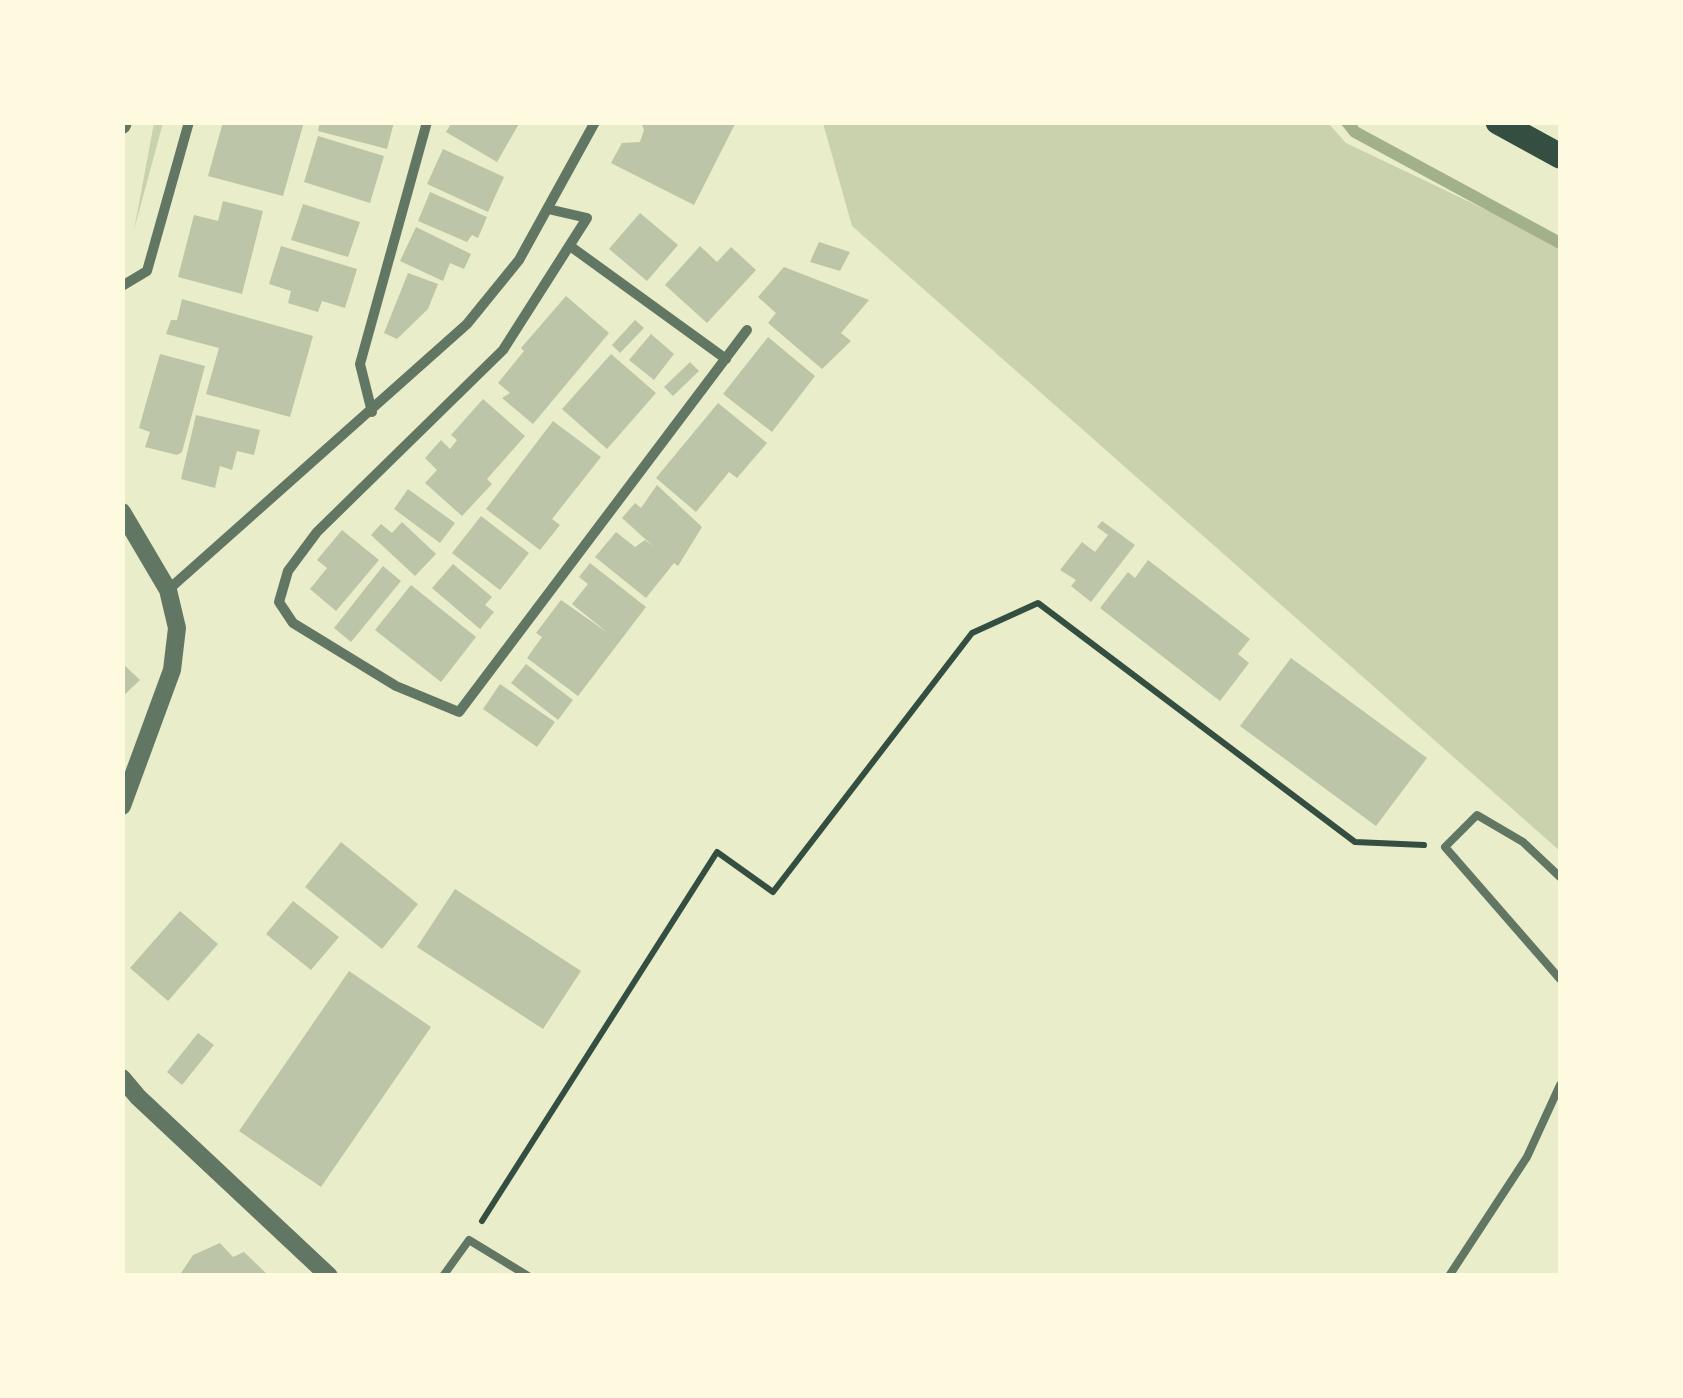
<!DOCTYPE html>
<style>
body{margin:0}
#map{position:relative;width:1683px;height:1398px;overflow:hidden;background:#e9edc9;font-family:"Public Sans",sans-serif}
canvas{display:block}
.frame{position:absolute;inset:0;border:125px solid #fefae0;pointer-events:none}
</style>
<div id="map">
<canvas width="1683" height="1398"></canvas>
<div class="frame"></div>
</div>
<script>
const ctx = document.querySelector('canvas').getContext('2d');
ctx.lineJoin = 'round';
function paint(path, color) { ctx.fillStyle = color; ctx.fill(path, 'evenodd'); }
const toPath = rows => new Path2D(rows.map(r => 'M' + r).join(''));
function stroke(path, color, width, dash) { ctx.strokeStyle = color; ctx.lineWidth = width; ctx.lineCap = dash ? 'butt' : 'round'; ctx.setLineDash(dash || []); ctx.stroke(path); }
paint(toPath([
 [154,123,163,123,134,230],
 [823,123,1328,123,1346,143,1560,245,1560,851,852,226]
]), '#cad2ad');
stroke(toPath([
 [1347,122,1355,132,1560,243]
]), '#a3b18a', 12);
paint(toPath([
 [223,122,304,122,283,196,208,176],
 [320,122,394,122,387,149,318,131],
 [452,122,520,122,497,162,446,132],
 [641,122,736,122,694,205,611,163,622,143,640,142,644,130],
 [318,136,384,156,370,203,304,182],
 [443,149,504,177,488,212,427,184],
 [430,192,487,217,478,238,472,235,467,242,418,221],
 [223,201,263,211,242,294,178,277,194,215,218,221],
 [303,204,360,222,348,257,291,240],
 [640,213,678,245,647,281,609,249],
 [416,227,471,254,464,269,450,263,443,281,400,261],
 [819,242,850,252,840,271,810,262],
 [281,246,357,269,345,308,322,301,318,312,288,303,291,291,269,284],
 [700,246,717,262,731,247,756,270,707,323,665,285],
 [784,267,869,300,841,333,851,341,822,369,768,323,776,313,758,297],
 [408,273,438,284,428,309,397,339,384,333],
 [566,296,609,333,533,424,502,398,510,393,498,383,524,351,521,348],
 [182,299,313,336,290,417,206,394,219,348,166,334,171,320,177,320],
 [635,320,644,328,620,353,612,345],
 [651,334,674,354,654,380,629,360],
 [768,337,815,376,772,432,723,394],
 [160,354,205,366,182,452,177,455,145,447,150,432,139,428],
 [611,354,656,393,607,449,562,409],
 [690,362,699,371,673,396,664,387],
 [483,399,525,436,487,479,492,484,462,516,425,483,437,470,425,458,441,440,450,449,457,440,451,435],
 [718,403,767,443,737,478,729,472,696,512,656,478],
 [196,415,260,430,254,455,237,451,232,470,220,466,215,488,181,479],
 [553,421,601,457,552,519,560,525,540,550,486,509],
 [657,485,702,527,678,566,674,563,646,598,595,557,616,532,635,547,645,540,654,547,622,518,635,503,641,508],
 [408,489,455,523,440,543,394,509],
 [481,516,529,553,500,590,452,553],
 [1102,521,1135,545,1091,602,1071,586,1076,580,1060,570,1082,542,1095,552,1108,535,1097,527],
 [402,522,436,554,415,576,371,535,381,524,392,533],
 [342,530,379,560,336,611,310,589,327,568,317,560],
 [1148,560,1250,639,1238,654,1249,663,1220,701,1100,608,1128,572,1135,578],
 [590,563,646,607,578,696,527,658,542,637,536,633,561,600,608,633,572,604,588,584,579,577],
 [453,564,492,597,485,605,494,612,480,629,432,588],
 [383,566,401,581,351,642,334,628],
 [411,585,476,637,441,682,375,630],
 [1291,658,1427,758,1376,826,1240,726],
 [122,663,140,680,122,697],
 [526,664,573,700,558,720,511,683],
 [500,684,555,722,537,747,483,709],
 [341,842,418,904,382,949,305,887],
 [455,889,581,971,543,1029,417,947],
 [293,901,339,937,311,970,266,934],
 [180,911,218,944,168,1001,130,968],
 [349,971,431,1027,321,1187,239,1131],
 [198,1033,214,1045,182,1085,167,1072],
 [220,1243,233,1257,244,1252,269,1276,179,1276,193,1255]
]), '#bcc5a7');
stroke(toPath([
 [482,1221,717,852,773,892,972,633,1038,603,1355,842,1424,845]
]), '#344e41', 6);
stroke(toPath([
 [1560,877,1523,842,1477,815,1445,847,1560,979],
 [443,1276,469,1240,528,1276],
 [1449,1276,1527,1157,1560,1085]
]), '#617663', 8);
stroke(toPath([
 [548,209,587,218,503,350,317,532,288,571,279,602,293,623,396,686,459,712,747,330],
 [570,246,726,359],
 [122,286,147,271,189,122],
 [372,412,360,364,427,122],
 [168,590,467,324,519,260,595,122]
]), '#617663', 10);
stroke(toPath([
 [122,125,123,122],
 [122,512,168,590,177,628,172,670,122,806],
 [122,1078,138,1097,329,1276]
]), '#617663', 18);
stroke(toPath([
 [1498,122,1560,156]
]), '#344e41', 25);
</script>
